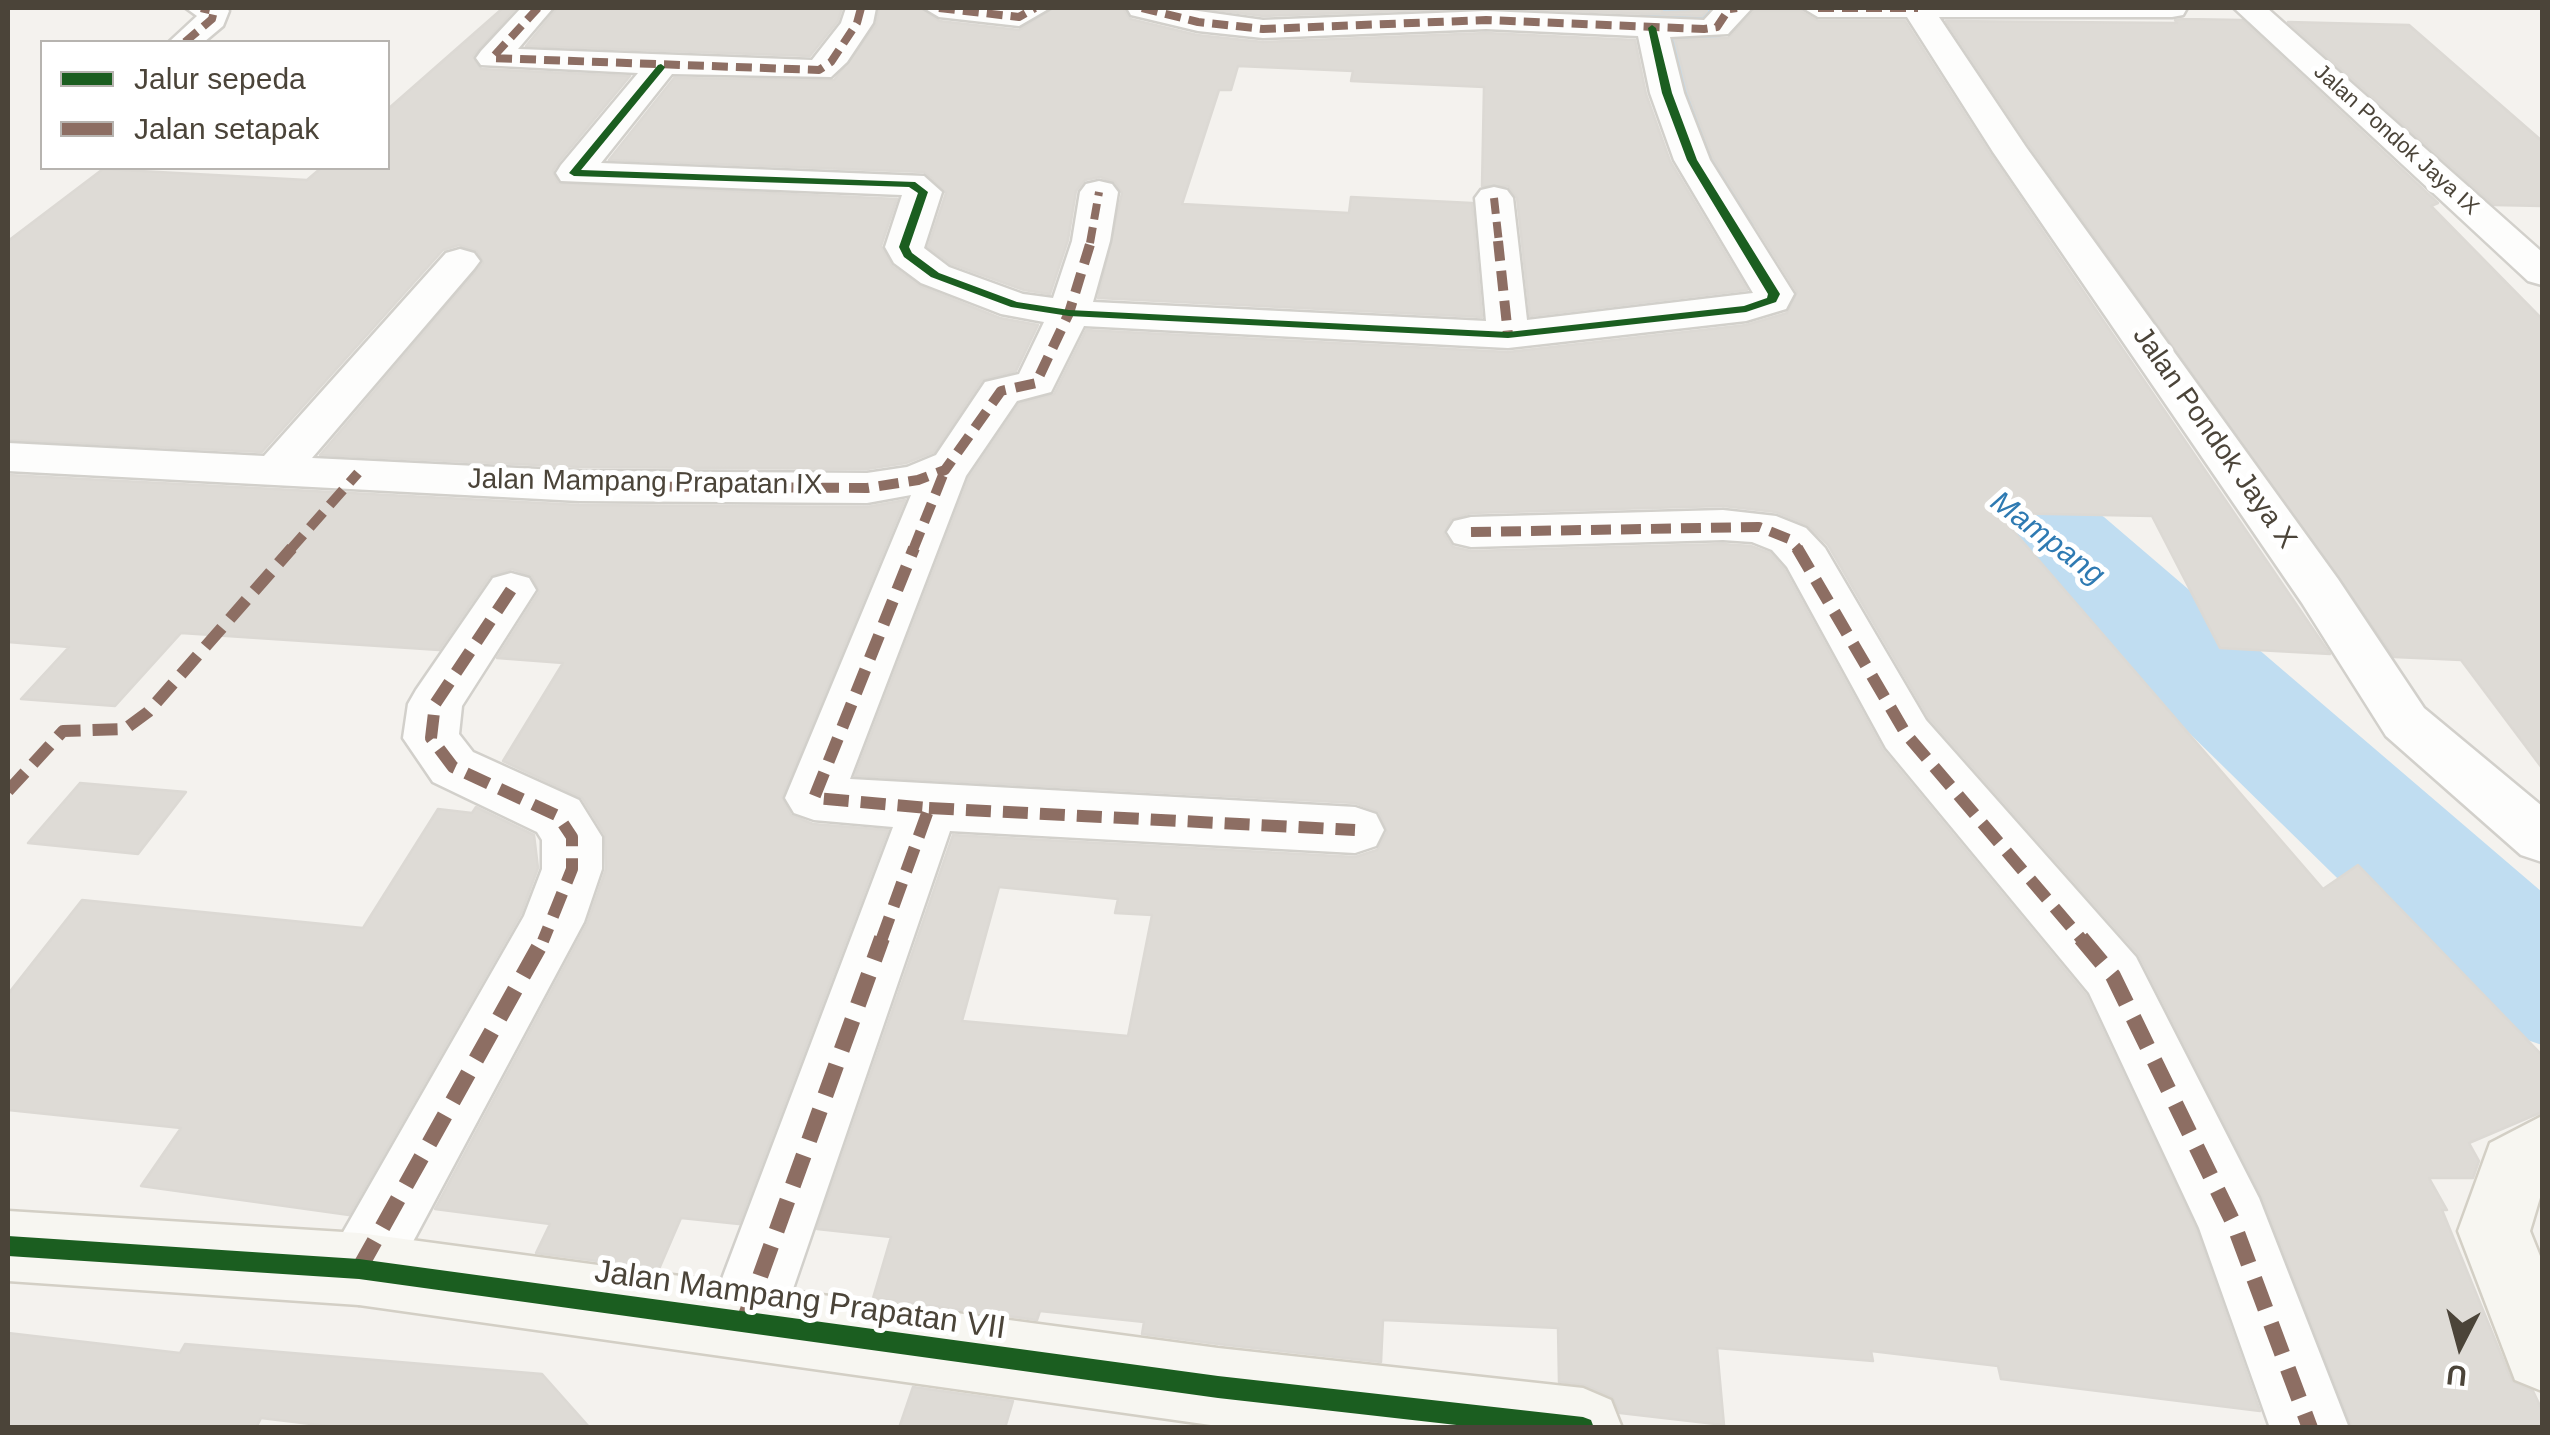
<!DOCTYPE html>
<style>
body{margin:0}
#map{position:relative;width:2550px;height:1435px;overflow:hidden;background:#f4f2ee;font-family:Helvetica,sans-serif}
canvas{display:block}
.frame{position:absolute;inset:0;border:10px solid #4b4439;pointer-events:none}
.legend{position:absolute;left:40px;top:40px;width:350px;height:130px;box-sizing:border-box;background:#fff;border:2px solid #b7b4b0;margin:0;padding:12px 18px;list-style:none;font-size:30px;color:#4b4439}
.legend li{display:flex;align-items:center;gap:20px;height:50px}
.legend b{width:50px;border:2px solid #b7b4b0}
.north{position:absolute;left:2410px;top:1295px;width:100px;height:100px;-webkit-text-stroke:8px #fff;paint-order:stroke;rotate:186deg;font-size:28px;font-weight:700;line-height:40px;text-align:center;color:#4b4439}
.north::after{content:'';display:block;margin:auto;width:35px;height:45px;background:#4b4439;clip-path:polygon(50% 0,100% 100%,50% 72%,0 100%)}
</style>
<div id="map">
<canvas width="2550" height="1435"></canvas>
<div class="frame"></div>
<ul class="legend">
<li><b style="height:12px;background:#1b5e20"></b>Jalur sepeda</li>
<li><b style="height:12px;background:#8d6e63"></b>Jalan setapak</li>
</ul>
<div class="north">U</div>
</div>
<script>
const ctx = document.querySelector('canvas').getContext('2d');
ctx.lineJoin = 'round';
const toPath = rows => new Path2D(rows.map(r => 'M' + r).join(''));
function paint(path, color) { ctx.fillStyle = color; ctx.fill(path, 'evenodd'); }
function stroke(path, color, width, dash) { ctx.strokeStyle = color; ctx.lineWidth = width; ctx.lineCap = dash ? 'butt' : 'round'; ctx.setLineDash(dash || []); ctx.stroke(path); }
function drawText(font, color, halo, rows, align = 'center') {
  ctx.font = font + ' Helvetica,sans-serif'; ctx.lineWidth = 10; ctx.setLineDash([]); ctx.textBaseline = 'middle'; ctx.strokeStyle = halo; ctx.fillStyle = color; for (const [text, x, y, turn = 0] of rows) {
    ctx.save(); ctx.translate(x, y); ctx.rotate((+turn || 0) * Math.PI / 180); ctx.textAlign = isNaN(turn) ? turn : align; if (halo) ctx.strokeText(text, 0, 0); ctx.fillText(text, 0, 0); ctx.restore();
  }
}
paint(toPath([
 [1639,8,1711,8,1749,125,1801,200,1788,219,1757,226,1726,219,1667,125,1639,8],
 [1887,366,1924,375,1960,427,2104,517,2542,892,2542,1045,2489,1027,2022,569,1884,473,1835,397,1850,375,1887,366]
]), '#c0ddf1');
const building = toPath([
 [503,8,516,8,473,56,481,69,630,76,558,163,553,171,558,183,897,199,881,246,892,266,920,286,1000,318,1038,325,1016,371,982,380,934,452,906,463,867,469,579,467,320,455,483,263,477,251,459,245,443,250,262,452,8,440,8,241,103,169,307,180,321,168,388,168,388,109,503,8],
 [557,8,842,8,838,21,810,56,526,46,557,8],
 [879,8,921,8,939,21,1019,30,1053,8,1123,8,1130,19,1197,35,1263,42,1486,33,1635,40,1646,94,1670,161,1747,290,1530,316,1517,198,1508,186,1482,186,1484,87,1351,81,1353,71,1238,66,1231,90,1219,90,1182,204,1349,213,1351,197,1472,203,1482,317,1098,298,1122,193,1115,182,1100,177,1085,180,1076,191,1068,240,1050,294,1024,290,951,264,928,247,946,193,924,172,609,160,674,78,834,80,876,25,879,8],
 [1201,8,1480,8,1263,16,1201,8],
 [1492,8,1662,8,1662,12,1707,11,1702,16,1492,8],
 [1754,11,1801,11,1818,21,1905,21,1990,154,2330,654,2220,648,2152,516,1998,513,2323,889,2358,865,2542,1055,2542,1112,2469,1143,2479,1161,2473,1178,2429,1178,2447,1210,2442,1210,2512,1381,2533,1391,2542,1410,2542,1428,2352,1428,2262,1197,2139,955,1929,718,1828,545,1807,525,1776,512,1723,506,1471,513,1451,519,1444,534,1453,547,1471,551,1723,544,1751,546,1770,553,1784,569,1883,750,2086,995,2196,1229,2260,1411,2001,1379,1998,1366,1871,1351,1873,1361,1717,1348,1724,1425,1620,1413,1612,1397,1584,1385,1559,1382,1558,1328,1383,1320,1381,1362,1218,1344,1142,1334,1144,1322,1040,1311,1037,1320,873,1298,891,1237,817,1229,953,835,1355,857,1377,850,1387,832,1379,812,1355,803,855,776,969,478,1019,404,1054,394,1086,330,1508,352,1746,325,1787,313,1797,292,1713,158,1688,92,1675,40,1728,38,1754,11],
 [999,887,1118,899,1115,913,1152,915,1128,1036,962,1021,999,887],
 [2183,19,2242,20,2438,203,2431,206,2542,319,2542,768,2461,660,2394,657,2029,145,1946,21,2177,23,2175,20,2183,19],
 [2288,22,2409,25,2542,141,2542,206,2494,205,2288,22],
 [8,475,579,505,867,507,905,500,782,797,791,815,813,824,888,830,739,1224,681,1218,659,1269,536,1253,550,1224,435,1209,587,924,606,869,605,835,582,798,503,761,563,663,497,658,539,592,532,576,512,569,490,576,439,650,181,633,115,706,21,699,69,647,8,642,8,475],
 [80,783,186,792,138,854,28,843,80,783],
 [476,807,534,835,538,868,521,914,349,1215,141,1186,181,1128,8,1110,8,994,82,900,363,928,438,809,472,813,476,807],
 [8,1333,180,1353,185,1344,542,1374,590,1428,344,1428,261,1418,256,1428,8,1428,8,1333],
 [913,1387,1013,1401,1005,1428,899,1428,913,1387]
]);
paint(building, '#dedbd6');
stroke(building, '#dcd9d4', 2.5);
const street = toPath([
 [186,8,227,8,229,11,223,26,204,42,169,42,197,16,186,8],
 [521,8,553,8,518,49,812,60,841,23,846,8,876,8,873,23,847,62,831,77,672,74,601,163,924,176,942,192,924,248,949,267,1023,294,1053,298,1072,241,1080,192,1086,184,1099,181,1112,184,1118,192,1110,241,1093,302,1486,321,1475,198,1481,190,1494,187,1507,190,1513,198,1527,320,1753,293,1674,160,1650,93,1638,36,1486,29,1263,38,1198,31,1131,15,1127,8,1177,8,1263,20,1486,11,1704,20,1715,8,1752,8,1728,34,1670,37,1684,93,1710,160,1794,294,1786,309,1746,321,1508,348,1084,326,1051,392,1017,401,966,476,850,779,1355,807,1376,814,1384,830,1376,846,1355,853,950,831,782,1321,771,1347,744,1358,717,1347,706,1321,893,827,814,820,794,813,785,798,911,495,867,503,579,501,8,471,8,443,264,456,446,253,460,249,474,253,480,261,474,269,312,458,579,471,867,473,907,467,936,455,985,382,1019,374,1044,322,1001,314,921,283,894,263,885,247,902,195,561,181,556,173,561,165,638,73,481,65,476,58,481,51,521,8],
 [924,8,1050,8,1019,26,939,17,924,8],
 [1803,8,2187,8,2183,15,2172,17,1939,17,2026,147,2338,579,2424,708,2542,806,2542,862,2521,855,2386,736,2302,603,1993,152,1907,17,1818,17,1803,8],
 [2234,8,2267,8,2542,252,2542,285,2528,281,2234,8],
 [1723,510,1776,516,1806,528,1825,548,1926,720,2136,957,2259,1198,2349,1428,2270,1428,2199,1228,2089,993,1886,748,1787,567,1772,550,1752,542,1723,540,1471,547,1454,543,1447,532,1454,521,1471,517,1723,510],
 [511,573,529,578,536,590,462,706,459,734,473,752,579,800,602,837,602,869,584,922,385,1294,359,1305,333,1294,322,1269,524,916,542,869,542,840,537,832,433,782,403,738,408,704,416,690,493,578,511,573]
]);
const secondary = toPath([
 [2542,1116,2542,1191,2530,1231,2542,1261,2542,1391,2515,1380,2458,1231,2490,1143,2542,1116],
 [8,1211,359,1233,1218,1348,1583,1388,1611,1400,1622,1428,1232,1428,359,1305,8,1281,8,1211]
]);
stroke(street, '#d2d0cb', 5);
stroke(secondary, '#d3cfc5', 5);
paint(street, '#fdfdfc');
paint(secondary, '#f7f6f1');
stroke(toPath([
 [538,8,492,58,819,70,831,62,857,23,861,8],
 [939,8,1019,17,1035,8],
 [1142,8,1198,22,1263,29,1486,20,1704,29,1717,27,1729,9,1737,8],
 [1818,8,1918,8],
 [185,42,212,19,214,11,201,8],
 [1494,198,1499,243],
 [1090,243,1099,192]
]), '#8d6e63', 8, [16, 8]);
stroke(toPath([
 [1498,241,1508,335],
 [579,486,867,488,918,480,945,470,1001,391,1036,383,1069,313,1091,241],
 [1471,532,1759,527,1789,539,1799,550],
 [290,550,358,473],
 [913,550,945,470]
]), '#8d6e63', 10, [20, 10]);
stroke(toPath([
 [1797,548,1906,734,2083,941],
 [511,590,435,704,431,738,453,767,558,816,572,837,572,869,543,941],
 [8,791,63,731,125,729,148,712,292,548],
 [929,808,1355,830],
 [881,941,929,808,814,798,914,548]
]), '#8d6e63', 12, [25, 12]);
stroke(toPath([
 [2081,938,2113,976,2233,1222,2310,1428],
 [359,1269,544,938],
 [744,1321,882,938]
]), '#8d6e63', 16, [32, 16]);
paint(toPath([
 [1652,25,1656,28,1672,93,1697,160,1780,294,1776,302,1746,312,1508,338,1069,316,1011,307,931,277,904,257,899,247,918,193,909,187,574,176,569,173,658,65,661,64,665,67,664,69,581,170,915,182,928,192,909,247,912,253,939,273,1017,302,1069,310,1508,332,1744,306,1767,298,1768,294,1687,160,1662,93,1648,28,1652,25],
 [8,1236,359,1259,1218,1376,1583,1417,1591,1420,1594,1428,1483,1428,1218,1398,359,1279,8,1256,8,1236]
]), '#1b5e20');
drawText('22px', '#4b4439', '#fff', [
 ["Jalan Pondok Jaya IX",2396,140,42]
]);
drawText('28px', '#4b4439', '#fff', [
 ["Jalan Pondok Jaya X",2214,438,55],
 ["Jalan Mampang Prapatan IX",645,483,1]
]);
drawText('italic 30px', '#2e7ab2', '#fff', [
 ["Mampang",2047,539,37]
]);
drawText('32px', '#4b4439', '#fff', [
 ["Jalan Mampang Prapatan VII",800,1301,8]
]);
</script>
